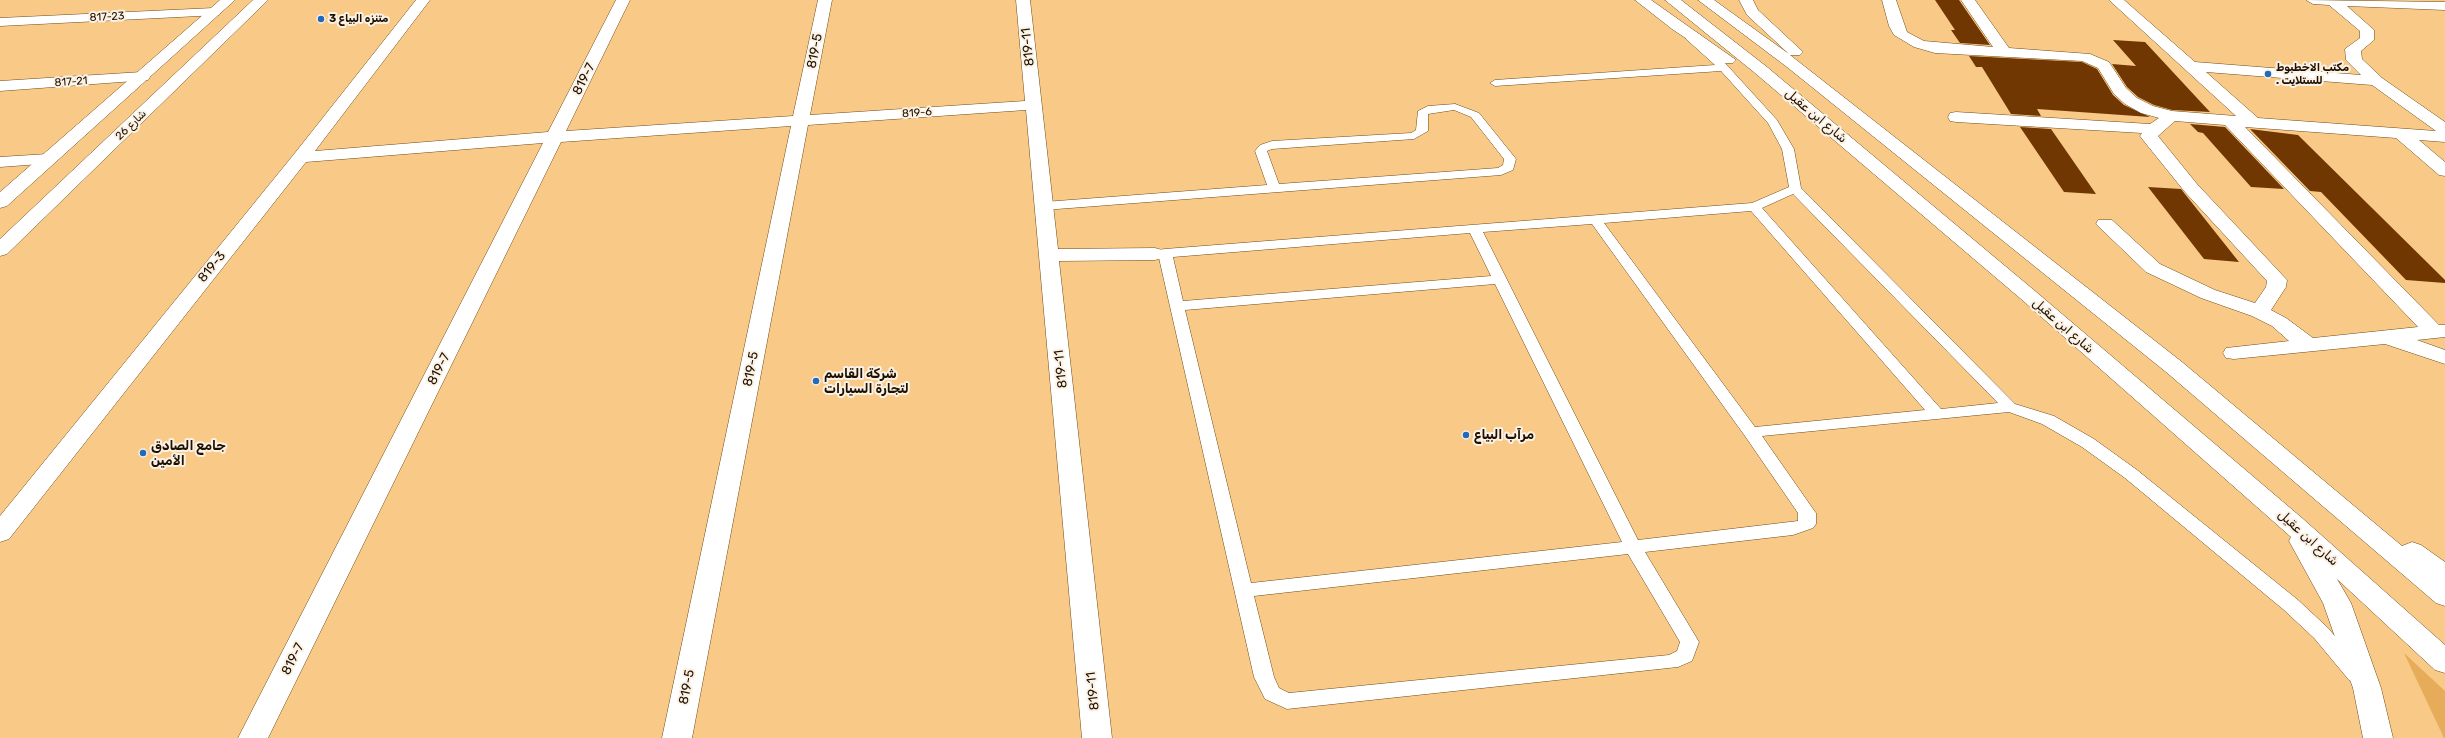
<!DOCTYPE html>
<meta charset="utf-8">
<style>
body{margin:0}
canvas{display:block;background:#f9c987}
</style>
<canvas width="2445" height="738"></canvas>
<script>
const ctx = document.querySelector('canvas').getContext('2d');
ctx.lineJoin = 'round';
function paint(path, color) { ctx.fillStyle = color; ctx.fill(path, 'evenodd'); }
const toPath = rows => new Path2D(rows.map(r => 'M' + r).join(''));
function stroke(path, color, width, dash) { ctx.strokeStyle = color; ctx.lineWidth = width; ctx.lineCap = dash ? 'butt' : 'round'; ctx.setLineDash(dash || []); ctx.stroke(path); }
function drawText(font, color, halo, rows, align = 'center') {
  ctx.font = font + ' Rubik,Cairo,sans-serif'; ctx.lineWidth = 4; ctx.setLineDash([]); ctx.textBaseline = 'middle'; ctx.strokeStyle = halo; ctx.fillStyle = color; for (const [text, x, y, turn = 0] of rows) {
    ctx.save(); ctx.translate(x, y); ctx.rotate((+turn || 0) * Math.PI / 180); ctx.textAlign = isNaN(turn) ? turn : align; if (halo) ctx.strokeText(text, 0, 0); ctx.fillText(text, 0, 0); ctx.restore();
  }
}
paint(toPath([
 [2404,653,2445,691,2445,738,2444,738]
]), '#e6ac59');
paint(toPath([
 [1935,0,1959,0,1990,45,1960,43,1951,30,1955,30],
 [2113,40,2145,42,2210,112,2172,110,2154,105,2138,97,2127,87,2112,64,2136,66],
 [1969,56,2082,62,2097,69,2113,95,2124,105,2150,117,2037,109,2041,116,2011,114,1982,67,1976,67],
 [2190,124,2225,127,2284,189,2251,187,2203,133,2198,132],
 [2020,127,2051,129,2096,194,2064,192],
 [2250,129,2298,135,2445,280,2445,283,2406,280,2321,192,2310,191],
 [2148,187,2181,189,2239,262,2204,259]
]), '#713702');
const lane = toPath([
 [1690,34,1725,63,1777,120,1794,149,1801,188,2015,404,2054,416,2094,439,2137,470,2298,600,2328,628,2363,670,2366,675,2363,680,2356,683,2349,680,2314,638,2284,610,2125,478,2082,447,2042,424,2009,412,1762,436,1813,509,1816,513,1816,524,1813,528,1793,535,1645,552,1699,642,1692,661,1678,667,1287,709,1265,699,1254,677,1159,258,1151,257,1149,254,1151,251,1165,249,1752,203,1789,187,1782,149,1768,123,1721,71,1495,86,1490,83,1495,80,1715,65,1686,39,1686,35,1690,34],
 [1793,194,1998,403,1941,409,1762,208,1793,194],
 [1751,211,1925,410,1755,427,1604,223,1751,211],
 [1592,224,1745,436,1798,513,1798,521,1638,540,1483,232,1592,224],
 [1470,233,1491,276,1183,301,1173,257,1470,233],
 [1495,284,1622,542,1251,583,1185,310,1495,284],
 [1628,554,1680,642,1677,651,1669,655,1289,693,1279,688,1274,677,1254,596,1628,554],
 [1455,104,1479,113,1516,159,1513,170,1501,175,1044,210,1038,206,1044,202,1267,185,1255,151,1260,145,1272,141,1411,133,1416,130,1418,111,1428,106,1455,104],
 [1454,110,1471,117,1504,159,1503,165,1498,168,1279,184,1267,151,1272,149,1414,139,1428,131,1428,114,1454,110]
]);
const street = toPath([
 [416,0,430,0,315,151,548,132,616,0,630,0,566,131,793,116,818,0,832,0,810,115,1025,101,1016,0,1030,0,1058,249,1155,248,1162,250,1165,254,1162,258,1155,260,1059,261,1112,738,1082,738,1026,110,808,125,692,738,662,738,791,126,561,142,268,738,238,738,543,143,306,162,9,539,0,542,0,516,295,153,416,0],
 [1882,0,1896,0,1907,32,1924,41,1993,47,1961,0,1975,0,2009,48,2090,54,2109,62,2126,88,2137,98,2153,106,2172,111,2236,116,2109,0,2124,0,2195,62,2361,75,2346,60,2345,49,2360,38,2360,31,2329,5,2313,4,2306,0,2445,2,2445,10,2347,6,2374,30,2374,40,2361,51,2362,59,2382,78,2445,122,2445,142,2419,140,2445,162,2445,176,2439,175,2396,138,2245,127,2439,325,2445,325,2445,337,2417,340,2445,350,2445,364,2385,344,2234,359,2226,358,2223,353,2226,348,2289,341,2272,326,2252,316,2201,298,2146,272,2096,224,2098,220,2112,220,2160,264,2215,290,2255,303,2266,287,2267,281,2185,192,2143,140,2140,136,2142,133,1956,122,1950,121,1948,117,1950,113,1956,112,2150,124,2159,118,2141,113,2125,104,2114,94,2098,68,2082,61,1935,53,1914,47,1894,35,1889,26,1882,0],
 [2206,72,2372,85,2436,131,2258,118,2206,72],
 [2175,121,2225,125,2418,327,2313,338,2286,318,2271,310,2286,287,2287,280,2197,184,2158,136,2175,121],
 [214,8,219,9,221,12,219,15,0,26,0,18,214,8],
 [142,72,148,74,150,77,148,80,0,91,0,81,142,72],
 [48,154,54,155,57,159,54,163,0,167,0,157,48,154]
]);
const secondary = toPath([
 [220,0,235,0,7,206,0,208,0,192,220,0],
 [253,0,268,0,7,254,0,256,0,239,253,0]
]);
const primary = toPath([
 [1635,0,1651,0,1736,60,1733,63,1723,63,1672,29,1635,0],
 [1665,0,1681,0,1767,67,2035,291,2302,518,2445,645,2445,673,2435,670,2337,579,2351,603,2381,688,2393,738,2363,738,2353,688,2323,603,2289,541,2291,537,2021,299,1755,73,1665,0],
 [1698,0,1714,0,1789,54,1747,15,1739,0,1753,0,1758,10,1803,52,1800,55,1790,55,2182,362,2402,546,2412,542,2421,545,2445,562,2445,606,2436,603,2166,372,1787,67,1698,0]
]);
stroke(lane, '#6e4c19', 1);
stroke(street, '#6e4c19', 1);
stroke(secondary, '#6e4c19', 1);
stroke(primary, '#6e4c19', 1);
paint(lane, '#fff');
paint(street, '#fff');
paint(secondary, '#fff');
paint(primary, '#fff');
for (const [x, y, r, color] of [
 [321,19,4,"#2169b9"],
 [2268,74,4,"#2169b9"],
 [816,381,4,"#2169b9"],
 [1466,435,4,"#2169b9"],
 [143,453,4,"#2169b9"]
]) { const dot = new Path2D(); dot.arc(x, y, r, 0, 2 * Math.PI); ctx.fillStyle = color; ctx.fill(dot); stroke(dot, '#fbf1e4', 1.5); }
drawText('11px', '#1f1100', '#fbf1e4', [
 ["817-23",107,17,-3],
 ["817-21",71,82,-4],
 ["819-6",917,113,-4],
 ["شارع 26",131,125,-44]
]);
drawText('bold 11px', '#1f1100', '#fbf1e4', [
 ["متنزه البياع 3",329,19],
 ["مكتب الاخطبوط",2276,68],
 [". للستلايت",2276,81]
], 'left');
drawText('13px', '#1f1100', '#fbf1e4', [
 ["819-11",1028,47,-96],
 ["819-5",815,51,-79],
 ["819-7",584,79,-63],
 ["شارع ابن عقيل",1816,116,40],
 ["819-3",212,267,-51],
 ["شارع ابن عقيل",2063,326,41],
 ["819-7",439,369,-63],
 ["819-5",751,369,-79],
 ["819-11",1061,369,-96],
 ["شارع ابن عقيل",2308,538,42],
 ["819-7",293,659,-63],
 ["819-5",687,687,-79],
 ["819-11",1093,691,-96]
]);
drawText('bold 13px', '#1f1100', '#fbf1e4', [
 ["شركة القاسم",824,374],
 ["لتجارة السيارات",824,389],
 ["مرآب البياع",1474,435],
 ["جامع الصادق",151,446],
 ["الأمين",151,461]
], 'left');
</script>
